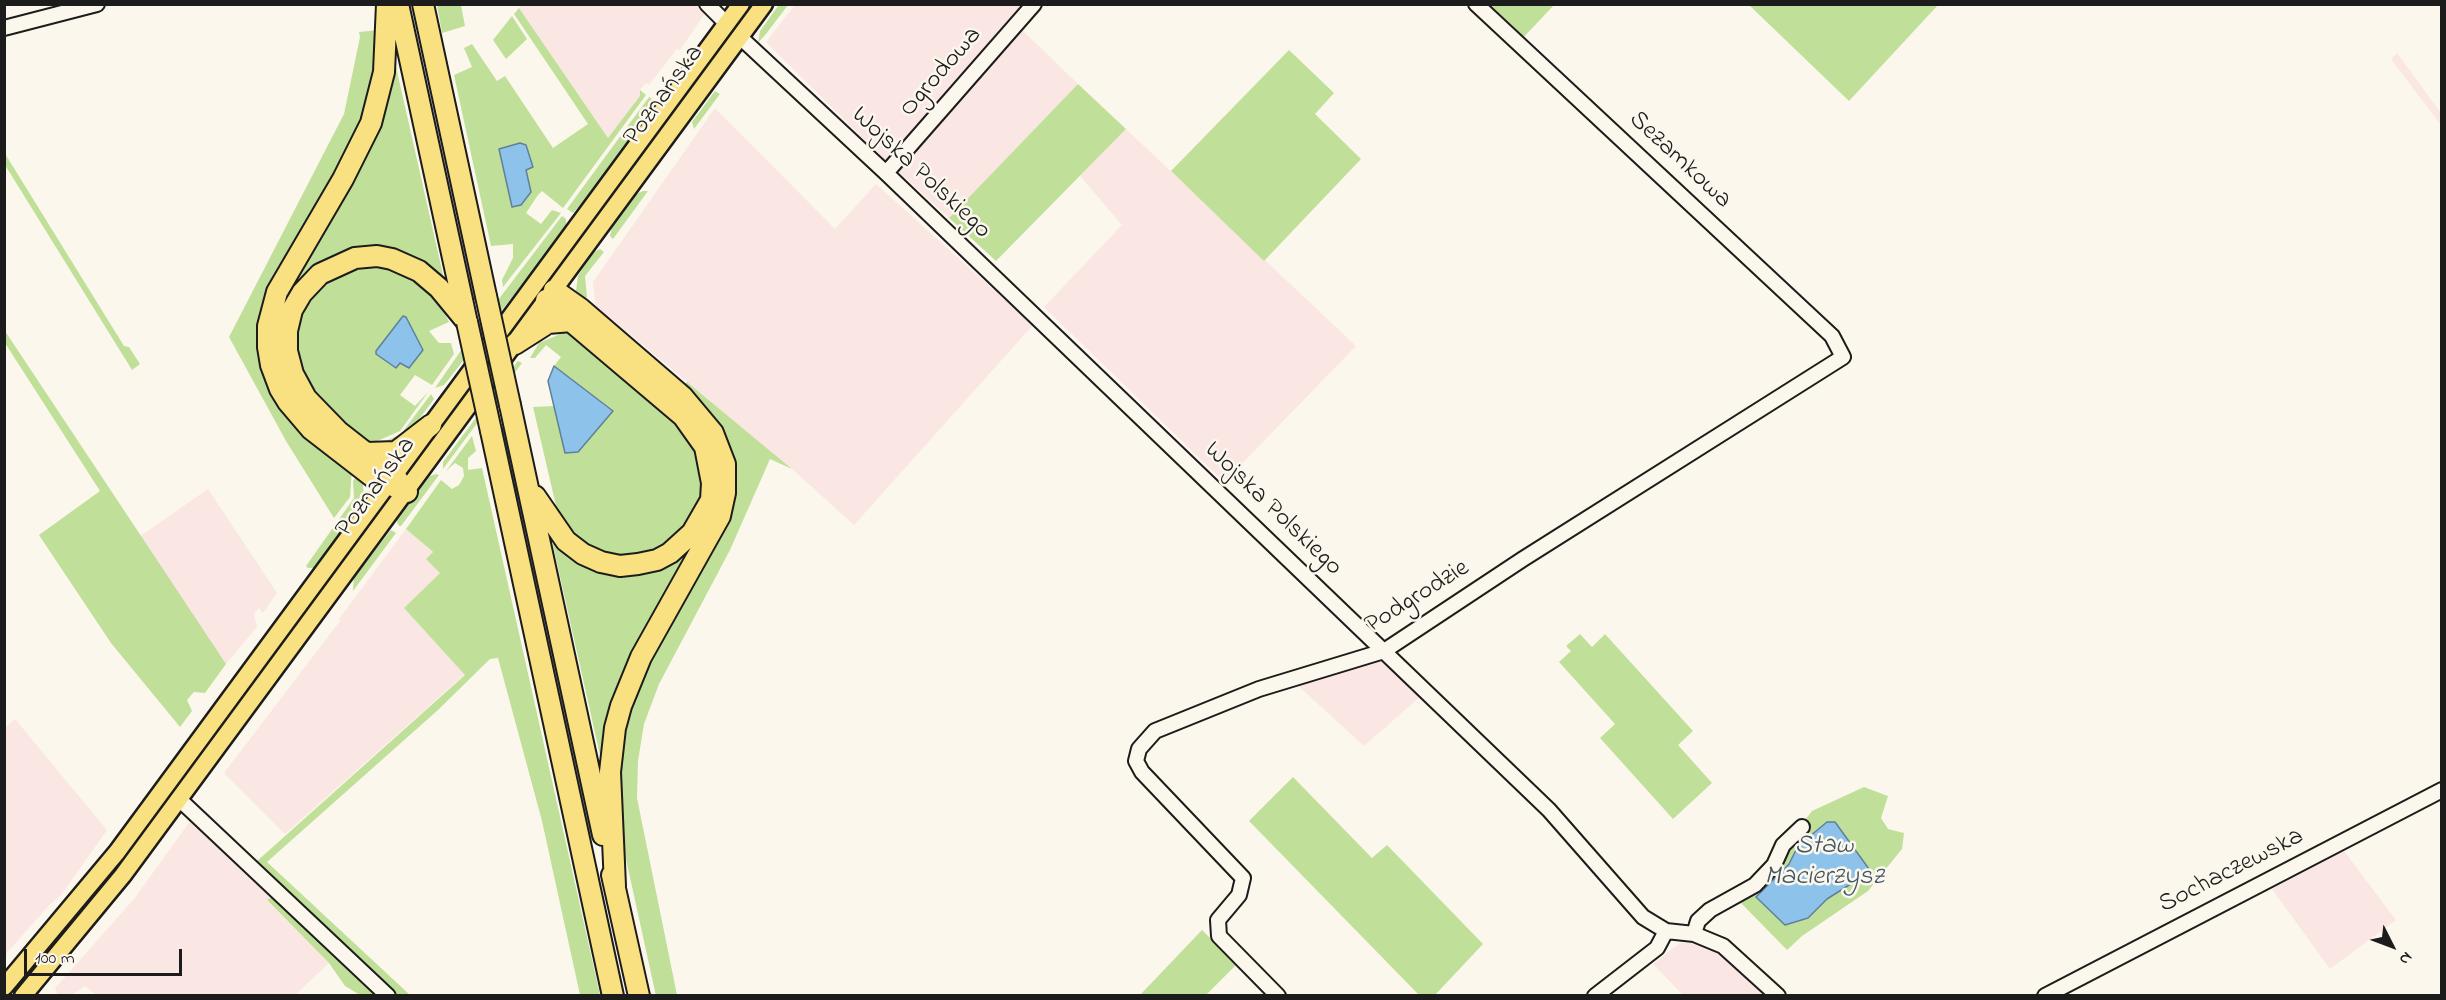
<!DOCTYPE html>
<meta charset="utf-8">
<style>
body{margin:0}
#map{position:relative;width:2446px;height:1000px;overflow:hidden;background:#fbf7ec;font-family:"Indie Flower",sans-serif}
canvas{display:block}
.frame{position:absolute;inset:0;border:6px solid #1c1c1c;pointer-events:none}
.north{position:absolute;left:2362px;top:916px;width:60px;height:60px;-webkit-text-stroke:4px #fbf7ec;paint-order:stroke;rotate:132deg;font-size:16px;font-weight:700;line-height:24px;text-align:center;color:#1c1c1c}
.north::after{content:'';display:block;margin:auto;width:21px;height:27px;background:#1c1c1c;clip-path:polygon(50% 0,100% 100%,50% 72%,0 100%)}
.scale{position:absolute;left:24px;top:949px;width:158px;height:27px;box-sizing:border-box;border:3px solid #1c1c1c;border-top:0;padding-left:8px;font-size:18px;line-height:21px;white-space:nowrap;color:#1c1c1c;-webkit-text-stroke:4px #fbf7ec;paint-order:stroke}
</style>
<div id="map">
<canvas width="2446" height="1000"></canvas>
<div class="frame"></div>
<div class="north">N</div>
<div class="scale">100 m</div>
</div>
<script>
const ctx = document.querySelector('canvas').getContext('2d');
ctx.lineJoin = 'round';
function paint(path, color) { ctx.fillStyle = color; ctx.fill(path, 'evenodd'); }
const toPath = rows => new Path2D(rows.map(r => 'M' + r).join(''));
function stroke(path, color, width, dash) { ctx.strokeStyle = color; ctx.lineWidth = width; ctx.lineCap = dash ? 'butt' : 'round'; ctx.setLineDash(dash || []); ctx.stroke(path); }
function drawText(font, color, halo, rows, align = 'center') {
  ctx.font = font + ' "Indie Flower",sans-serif'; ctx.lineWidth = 5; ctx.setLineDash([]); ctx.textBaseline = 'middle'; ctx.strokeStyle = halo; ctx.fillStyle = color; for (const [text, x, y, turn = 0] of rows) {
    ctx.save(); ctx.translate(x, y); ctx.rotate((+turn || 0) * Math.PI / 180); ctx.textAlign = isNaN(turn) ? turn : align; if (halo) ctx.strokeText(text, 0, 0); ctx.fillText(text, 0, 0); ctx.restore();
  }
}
paint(toPath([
 [522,4,696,4,706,12,680,50,677,49,649,85,646,83,640,90,641,96,608,138,519,8],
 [795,5,1030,5,888,163,766,42],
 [1022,30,1078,84,949,218,898,171],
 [2397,53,2441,113,2441,125,2391,59],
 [715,108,835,229,876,184,1033,325,854,525,792,469,596,306,593,282],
 [1126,129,1356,346,1224,482,1044,307,1122,225,1080,176],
 [208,489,277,593,263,613,259,608,254,614,257,627,226,664,139,537],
 [406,529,433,553,427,559,440,573,404,608,465,674,285,834,224,773,340,621,339,619],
 [1381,655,1422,695,1364,746,1293,681],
 [15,719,107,830,61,895,50,904,5,955,4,729],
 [191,820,270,896,267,901,329,963,295,995,97,996,85,986,72,995,58,996,55,988,134,899],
 [2344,851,2396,920,2330,969,2272,889],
 [1680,943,1697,943,1718,951,1770,995,1683,995,1653,964]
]), '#fae6e3');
paint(toPath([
 [437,5,461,5,465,26,442,33],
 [788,5,766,34,758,43,760,31,778,6],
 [1483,5,1554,5,1521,40],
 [1749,5,1938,5,1849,101],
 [519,8,608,138,640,96,640,90,646,95,563,208,542,191,538,195,526,213,541,224,552,210,561,213,503,287,502,280,513,258,513,244,491,246,454,75,472,67,464,48,472,44,497,81,505,76,553,148,588,124,514,14],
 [512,16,527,39,506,59,493,40],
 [379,30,380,53,363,125,274,279,259,347,262,369,279,404,298,431,352,469,350,497,334,518,286,441,229,337,344,114,360,37,359,32],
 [392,49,446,288,371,247,343,252,321,265,276,349,278,309,341,197],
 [1289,50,1334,93,1315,114,1361,159,1264,261,1171,171],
 [708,58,713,62,559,271,560,264,646,149],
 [1078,84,1126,129,996,261,949,218],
 [715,91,720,94,694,129,692,122],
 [649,97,653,100,653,108,588,196,573,213,567,209],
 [4,152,124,346,129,347,140,364,132,370,5,165],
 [643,191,648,191,613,239,610,236,612,227,636,194],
 [562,216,566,219,566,227,449,379,444,385,435,388,473,333],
 [600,249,604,252,585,276,587,297,583,301,576,291,578,276,592,253],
 [387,264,434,291,449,322,429,331,439,343,451,343,454,354,432,385,415,375,400,395,415,406,429,391,400,431,366,446,303,385,294,339,297,320,309,297,326,277,349,265],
 [537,300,410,472,404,474,529,305],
 [569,328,668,412,692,439,704,467,705,489,691,527,658,553,611,558,574,539,557,510,533,407,554,406,565,453,613,411,554,366,561,357,546,345,535,358,530,358,539,343,565,332],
 [5,331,226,664,205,693,194,692,187,700,192,711,180,727,111,643,39,535,100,491,5,343],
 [518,361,522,363,443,469,443,462],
 [687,382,792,469,770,459,730,550,659,684,644,724,638,761,637,798,677,995,656,996,617,818,615,790,623,720,642,672,722,533,731,509,725,438,707,409,684,385],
 [431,394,434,399,405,438,401,442,381,443,401,434],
 [472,436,476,451,468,458,468,470,482,468,600,995,580,995,542,821,498,658,490,659,438,710,267,862,410,995,394,995,256,862,465,675,404,608,440,573,426,559,433,552,406,529,441,480,452,489,459,485,464,476,463,468,455,463,446,471],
 [436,474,439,475,401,526,399,526,396,520,430,476],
 [358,475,363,482,364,502,314,568,308,568,306,566,354,498,353,481],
 [383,504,194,768,188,764],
 [391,530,396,533,353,591,354,576],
 [704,531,648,632,604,773,550,532,607,571],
 [1580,634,1592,647,1605,634,1693,731,1678,745,1712,783,1673,819,1600,738,1615,724,1559,662,1571,651,1566,646],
 [1293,777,1372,858,1387,845,1483,944,1435,995,1419,995,1249,821],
 [1864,787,1888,796,1881,818,1888,829,1904,833,1902,849,1868,891,1802,936,1787,950,1741,903,1812,811],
 [275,894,382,995,360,995,345,986,329,963,267,900],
 [1202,930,1237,964,1206,995,1140,995]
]), '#c0e099');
const water = toPath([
 [520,143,526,145,533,167,526,170,531,192,521,205,512,207,499,149,520,143],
 [403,316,406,317,423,350,409,368,400,363,396,368,376,354,376,351,403,316],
 [554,366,613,411,578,452,565,453,548,381,554,366],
 [1827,822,1835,822,1869,869,1865,875,1827,899,1808,918,1785,925,1756,897,1789,864,1798,846,1827,822]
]);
paint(water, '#8dc3eb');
stroke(water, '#608098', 1.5);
const minor = toPath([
 [707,4,727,24],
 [4,28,97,4],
 [740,37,886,173,1549,810,1643,917,1666,931,1694,934,1723,946,1778,996],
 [886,173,1034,4],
 [179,799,388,996],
 [1694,934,1698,921,1710,910,1755,885,1774,865,1783,845,1802,827],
 [1278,996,1219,936,1218,920,1239,895,1243,878,1142,772,1136,761,1139,749,1155,731,1259,689,1384,651,1523,559,1843,357,1832,336,1476,4],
 [1595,996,1657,948,1666,931],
 [2045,996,2442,790]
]);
const major = toPath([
 [4,987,117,852,741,4],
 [23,996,123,875,764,4]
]);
const highway = toPath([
 [387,4,384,72,371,123,343,179,277,292,268,326,268,347,271,365,280,389,288,402,311,429,373,477,407,492],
 [398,4,466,318],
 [423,4,486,296],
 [554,290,581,309,682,396,713,433,725,464,725,493,720,516,641,657,621,706,615,728,610,772,615,886],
 [515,344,548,323,571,321],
 [510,405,603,835],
 [491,431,613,996],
 [367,453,396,452,431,425],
 [405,490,394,475,339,432,306,398,293,374,287,351,287,331,292,310,302,293,320,274,355,258,377,256,392,259,419,271,439,288,467,322],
 [535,496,566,541,583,554,601,562,620,566,638,564,657,560,670,553,692,533,711,500,712,483,705,447,683,416,546,300],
 [612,875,639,996]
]);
stroke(minor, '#1c1c1c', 18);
stroke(major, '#1c1c1c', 21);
stroke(highway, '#1c1c1c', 24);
stroke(minor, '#fbf7ec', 14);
stroke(major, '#f9e181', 16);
stroke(highway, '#f9e181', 20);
const highwayBridge = toPath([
 [486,296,510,405],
 [467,322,491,431]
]);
stroke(highwayBridge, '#1c1c1c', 24, []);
stroke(highwayBridge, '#f9e181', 20);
drawText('26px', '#1c1c1c', '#fbf7ec', [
 ["Ogrodowa",942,73,-49],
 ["Poznańska",665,96,-54],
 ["Sezamkowa",1679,161,43],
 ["Wojska Polskiego",920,174,43],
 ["Poznańska",377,488,-54],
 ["Wojska Polskiego",1272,510,44],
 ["Podgrodzie",1418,598,-32],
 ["Sochaczewska",2232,872,-27]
]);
drawText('italic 27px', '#445664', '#fbf7ec', [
 ["Staw",1824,848],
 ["Macierzysz",1824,879]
]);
</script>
